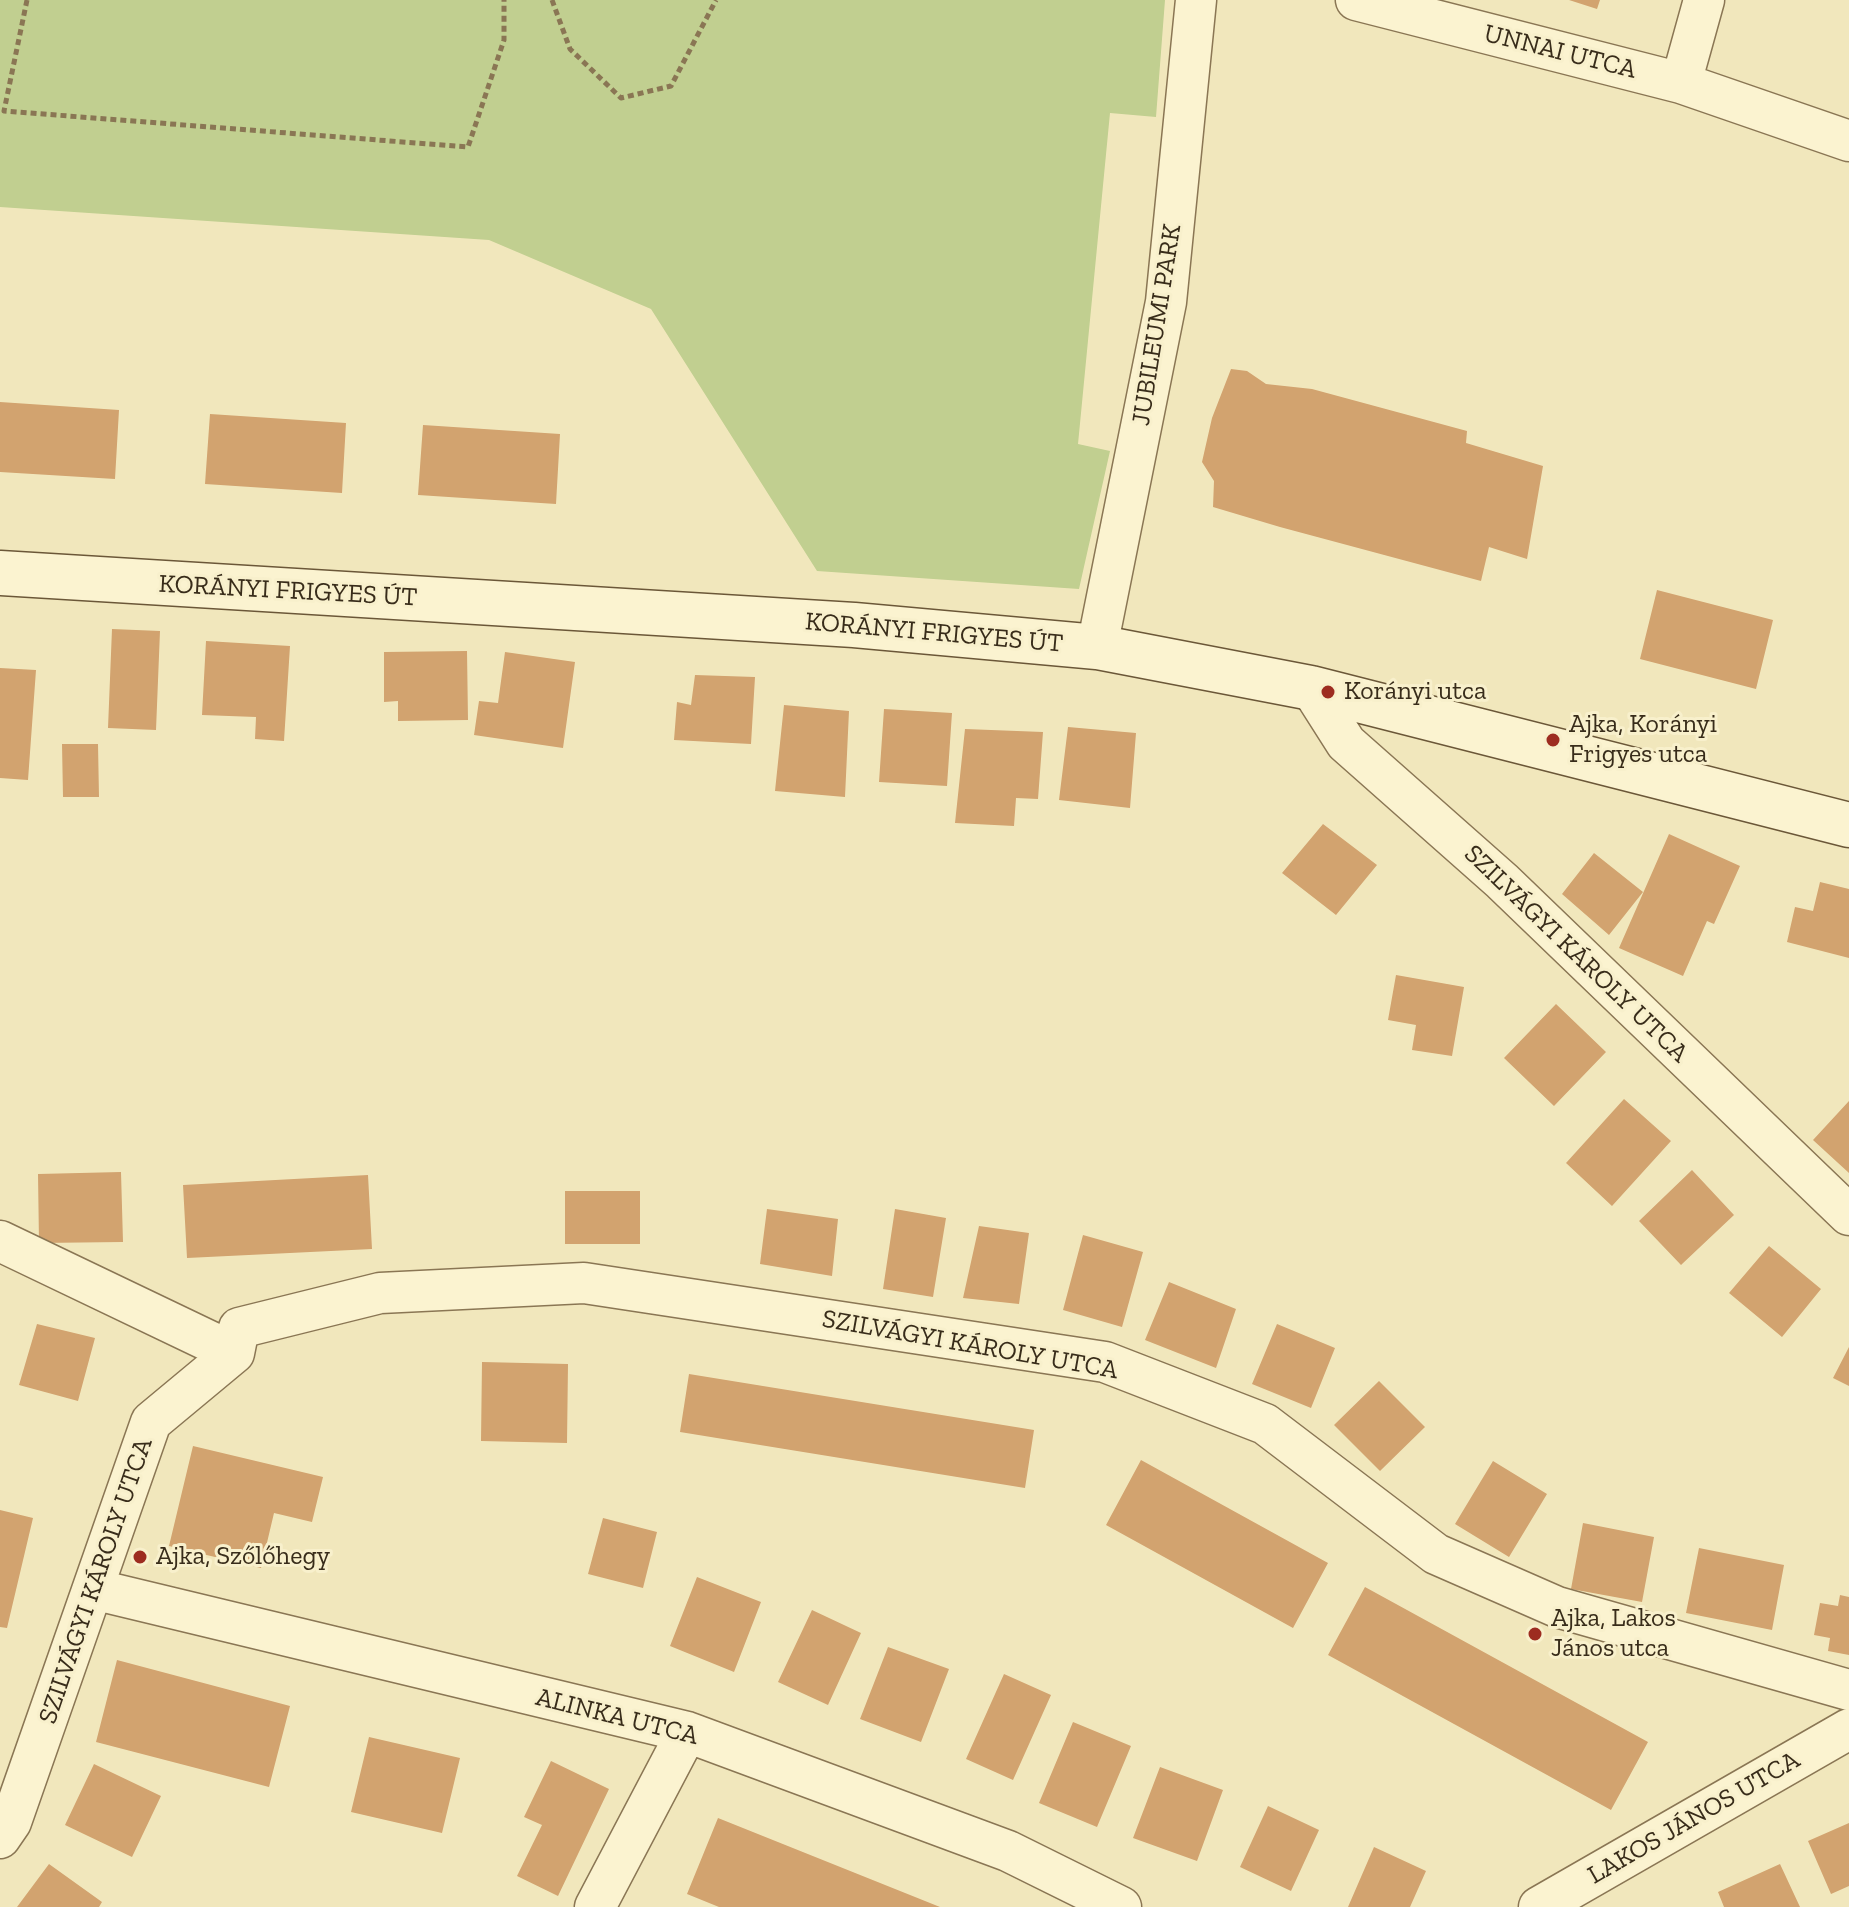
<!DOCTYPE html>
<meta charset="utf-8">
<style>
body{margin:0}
canvas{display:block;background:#f1e7bc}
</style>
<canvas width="1849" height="1907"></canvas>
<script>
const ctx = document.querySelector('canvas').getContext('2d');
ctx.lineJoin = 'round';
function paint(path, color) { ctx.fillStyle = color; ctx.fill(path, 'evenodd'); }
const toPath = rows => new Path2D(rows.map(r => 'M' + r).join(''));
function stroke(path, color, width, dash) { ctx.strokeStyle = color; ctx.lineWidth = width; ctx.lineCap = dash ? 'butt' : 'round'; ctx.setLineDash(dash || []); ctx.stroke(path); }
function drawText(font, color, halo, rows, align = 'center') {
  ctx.font = font + ' "Zilla Slab",serif'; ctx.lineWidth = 6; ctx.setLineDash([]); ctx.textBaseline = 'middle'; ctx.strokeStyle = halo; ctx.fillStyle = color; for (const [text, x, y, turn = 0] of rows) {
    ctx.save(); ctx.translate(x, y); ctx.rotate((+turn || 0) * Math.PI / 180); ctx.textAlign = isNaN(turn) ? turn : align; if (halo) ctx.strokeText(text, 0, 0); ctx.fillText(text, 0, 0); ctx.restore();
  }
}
paint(toPath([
 [0,0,1165,0,1156,117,1110,113,1078,444,1110,451,1079,589,817,571,651,309,489,240,0,207]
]), '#c1cf90');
paint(toPath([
 [1569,0,1600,0,1597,9],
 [1231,369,1247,371,1266,384,1312,389,1467,431,1466,443,1543,466,1527,559,1489,547,1481,581,1280,527,1213,507,1214,481,1202,462,1212,418],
 [0,402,119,410,115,479,0,472],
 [210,414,346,423,342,493,205,484],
 [423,425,560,434,556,504,418,495],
 [1657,590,1773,620,1756,689,1640,659],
 [112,629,160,631,156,730,108,728],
 [206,641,290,646,284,741,255,739,256,717,202,715],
 [467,651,468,720,398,721,398,701,384,702,384,652],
 [505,652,575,662,563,748,474,735,479,701,498,703],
 [0,668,36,670,28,780,0,778],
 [695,675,755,677,751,744,674,740,677,702,691,705],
 [784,705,849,711,845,797,775,791],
 [884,709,952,713,947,786,879,782],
 [1068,727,1136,733,1130,808,1059,800],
 [965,729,1043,732,1038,799,1016,798,1014,826,955,823],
 [62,744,98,744,99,797,63,797],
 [1323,824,1377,865,1336,915,1282,873],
 [1669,834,1740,866,1714,924,1707,921,1683,976,1619,948],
 [1594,853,1643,892,1609,935,1562,894],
 [1820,882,1849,889,1849,958,1787,942,1795,907,1813,911],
 [1396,975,1464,987,1452,1056,1412,1050,1416,1025,1388,1020],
 [1556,1004,1606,1052,1554,1106,1504,1058],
 [1624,1099,1671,1141,1612,1206,1566,1163],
 [1849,1101,1849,1173,1813,1140],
 [1692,1170,1734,1215,1681,1265,1639,1221],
 [121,1172,123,1242,39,1243,38,1174],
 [368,1175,372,1249,187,1258,183,1185],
 [565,1191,640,1191,640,1244,565,1244],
 [767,1209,838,1219,832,1276,760,1264],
 [895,1209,946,1218,933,1297,883,1289],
 [979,1226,1029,1233,1019,1304,963,1298],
 [1083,1235,1143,1252,1122,1327,1063,1310],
 [1769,1246,1821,1289,1782,1337,1729,1293],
 [1169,1282,1236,1309,1216,1368,1145,1340],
 [37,1324,95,1338,78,1401,19,1385],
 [1277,1324,1335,1348,1311,1408,1252,1384],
 [1849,1347,1849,1386,1833,1378],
 [482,1362,568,1364,567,1443,481,1441],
 [689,1374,1034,1430,1025,1488,680,1432],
 [1379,1381,1425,1427,1380,1471,1334,1425],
 [193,1446,323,1477,312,1522,274,1513,261,1568,169,1546],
 [1141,1460,1328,1563,1293,1628,1106,1525],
 [1493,1461,1547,1494,1509,1557,1455,1524],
 [0,1510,33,1518,7,1628,0,1627],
 [603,1518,657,1532,643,1588,588,1574],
 [1583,1523,1654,1537,1642,1602,1571,1589],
 [1699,1548,1784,1565,1772,1630,1686,1613],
 [697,1577,761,1602,734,1672,670,1646],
 [1365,1587,1648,1742,1611,1810,1328,1655],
 [1840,1595,1849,1597,1849,1655,1828,1651,1830,1638,1814,1635,1820,1603,1838,1606],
 [812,1610,861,1633,828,1705,778,1682],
 [888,1647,949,1669,921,1742,860,1719],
 [117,1660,290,1706,269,1787,96,1742],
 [1004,1674,1051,1695,1013,1780,966,1759],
 [1073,1722,1131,1746,1097,1827,1039,1803],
 [369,1737,460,1758,442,1833,351,1812],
 [551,1761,609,1789,558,1896,517,1876,542,1825,524,1817],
 [94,1764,161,1796,132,1857,65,1825],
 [1160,1767,1223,1790,1197,1861,1133,1838],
 [1268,1806,1319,1830,1291,1891,1240,1867],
 [718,1818,940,1907,719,1907,687,1894],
 [1849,1823,1849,1886,1831,1894,1808,1841],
 [1374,1847,1426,1871,1410,1907,1348,1907],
 [49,1864,102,1902,99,1907,17,1907],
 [1780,1864,1800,1907,1724,1907,1718,1892]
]), '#d2a36f');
const minor = toPath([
 [1356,0,1681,83,1849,141],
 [1681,83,1704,0],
 [1097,647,1166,302,1196,0],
 [1311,688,1346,743,1502,881,1849,1215],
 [0,1241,234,1353],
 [93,1589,687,1732,1008,1851,1121,1907],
 [0,1838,11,1822,151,1422,234,1353,239,1328,380,1293,584,1283,1105,1362,1265,1424,1436,1554,1557,1607,1849,1690],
 [595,1907,687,1732],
 [1539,1907,1849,1729]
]);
const secondary = toPath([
 [0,573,854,625,1097,647,1311,688,1849,825]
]);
stroke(minor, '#8a7654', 43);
stroke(secondary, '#6b5738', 47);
stroke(toPath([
 [27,0,4,111,468,147,504,40,504,0],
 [552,0,570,49,621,98,671,86,716,0]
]), '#8a7654', 5, [6, 4]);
stroke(minor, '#fbf3d0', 40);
stroke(secondary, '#fbf3d0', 44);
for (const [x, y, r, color] of [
 [1328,692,8,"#9d2c20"],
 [1553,740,8,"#9d2c20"],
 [140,1557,8,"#9d2c20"],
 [1535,1634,8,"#9d2c20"]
]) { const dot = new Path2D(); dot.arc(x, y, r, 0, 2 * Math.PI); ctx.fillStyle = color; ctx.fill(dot); stroke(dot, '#f8f0cc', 3); }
drawText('26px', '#382c1a', '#f8f0cc', [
 ["UNNAI UTCA",1560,52,14],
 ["JUBILEUMI PARK",1157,325,-81],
 ["KORÁNYI FRIGYES ÚT",288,591,3],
 ["KORÁNYI FRIGYES ÚT",934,633,5],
 ["SZILVÁGYI KÁROLY UTCA",1576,954,44],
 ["SZILVÁGYI KÁROLY UTCA",970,1345,10],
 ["SZILVÁGYI KÁROLY UTCA",96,1581,-71],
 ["ALINKA UTCA",617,1717,14],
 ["LAKOS JÁNOS UTCA",1694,1818,-30]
]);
drawText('26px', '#382c1a', '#f8f0cc', [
 ["Korányi utca",1344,692],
 ["Ajka, Korányi",1569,725],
 ["Frigyes utca",1569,755],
 ["Ajka, Szőlőhegy",156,1557],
 ["Ajka, Lakos",1551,1619],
 ["János utca",1551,1649]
], 'left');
</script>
